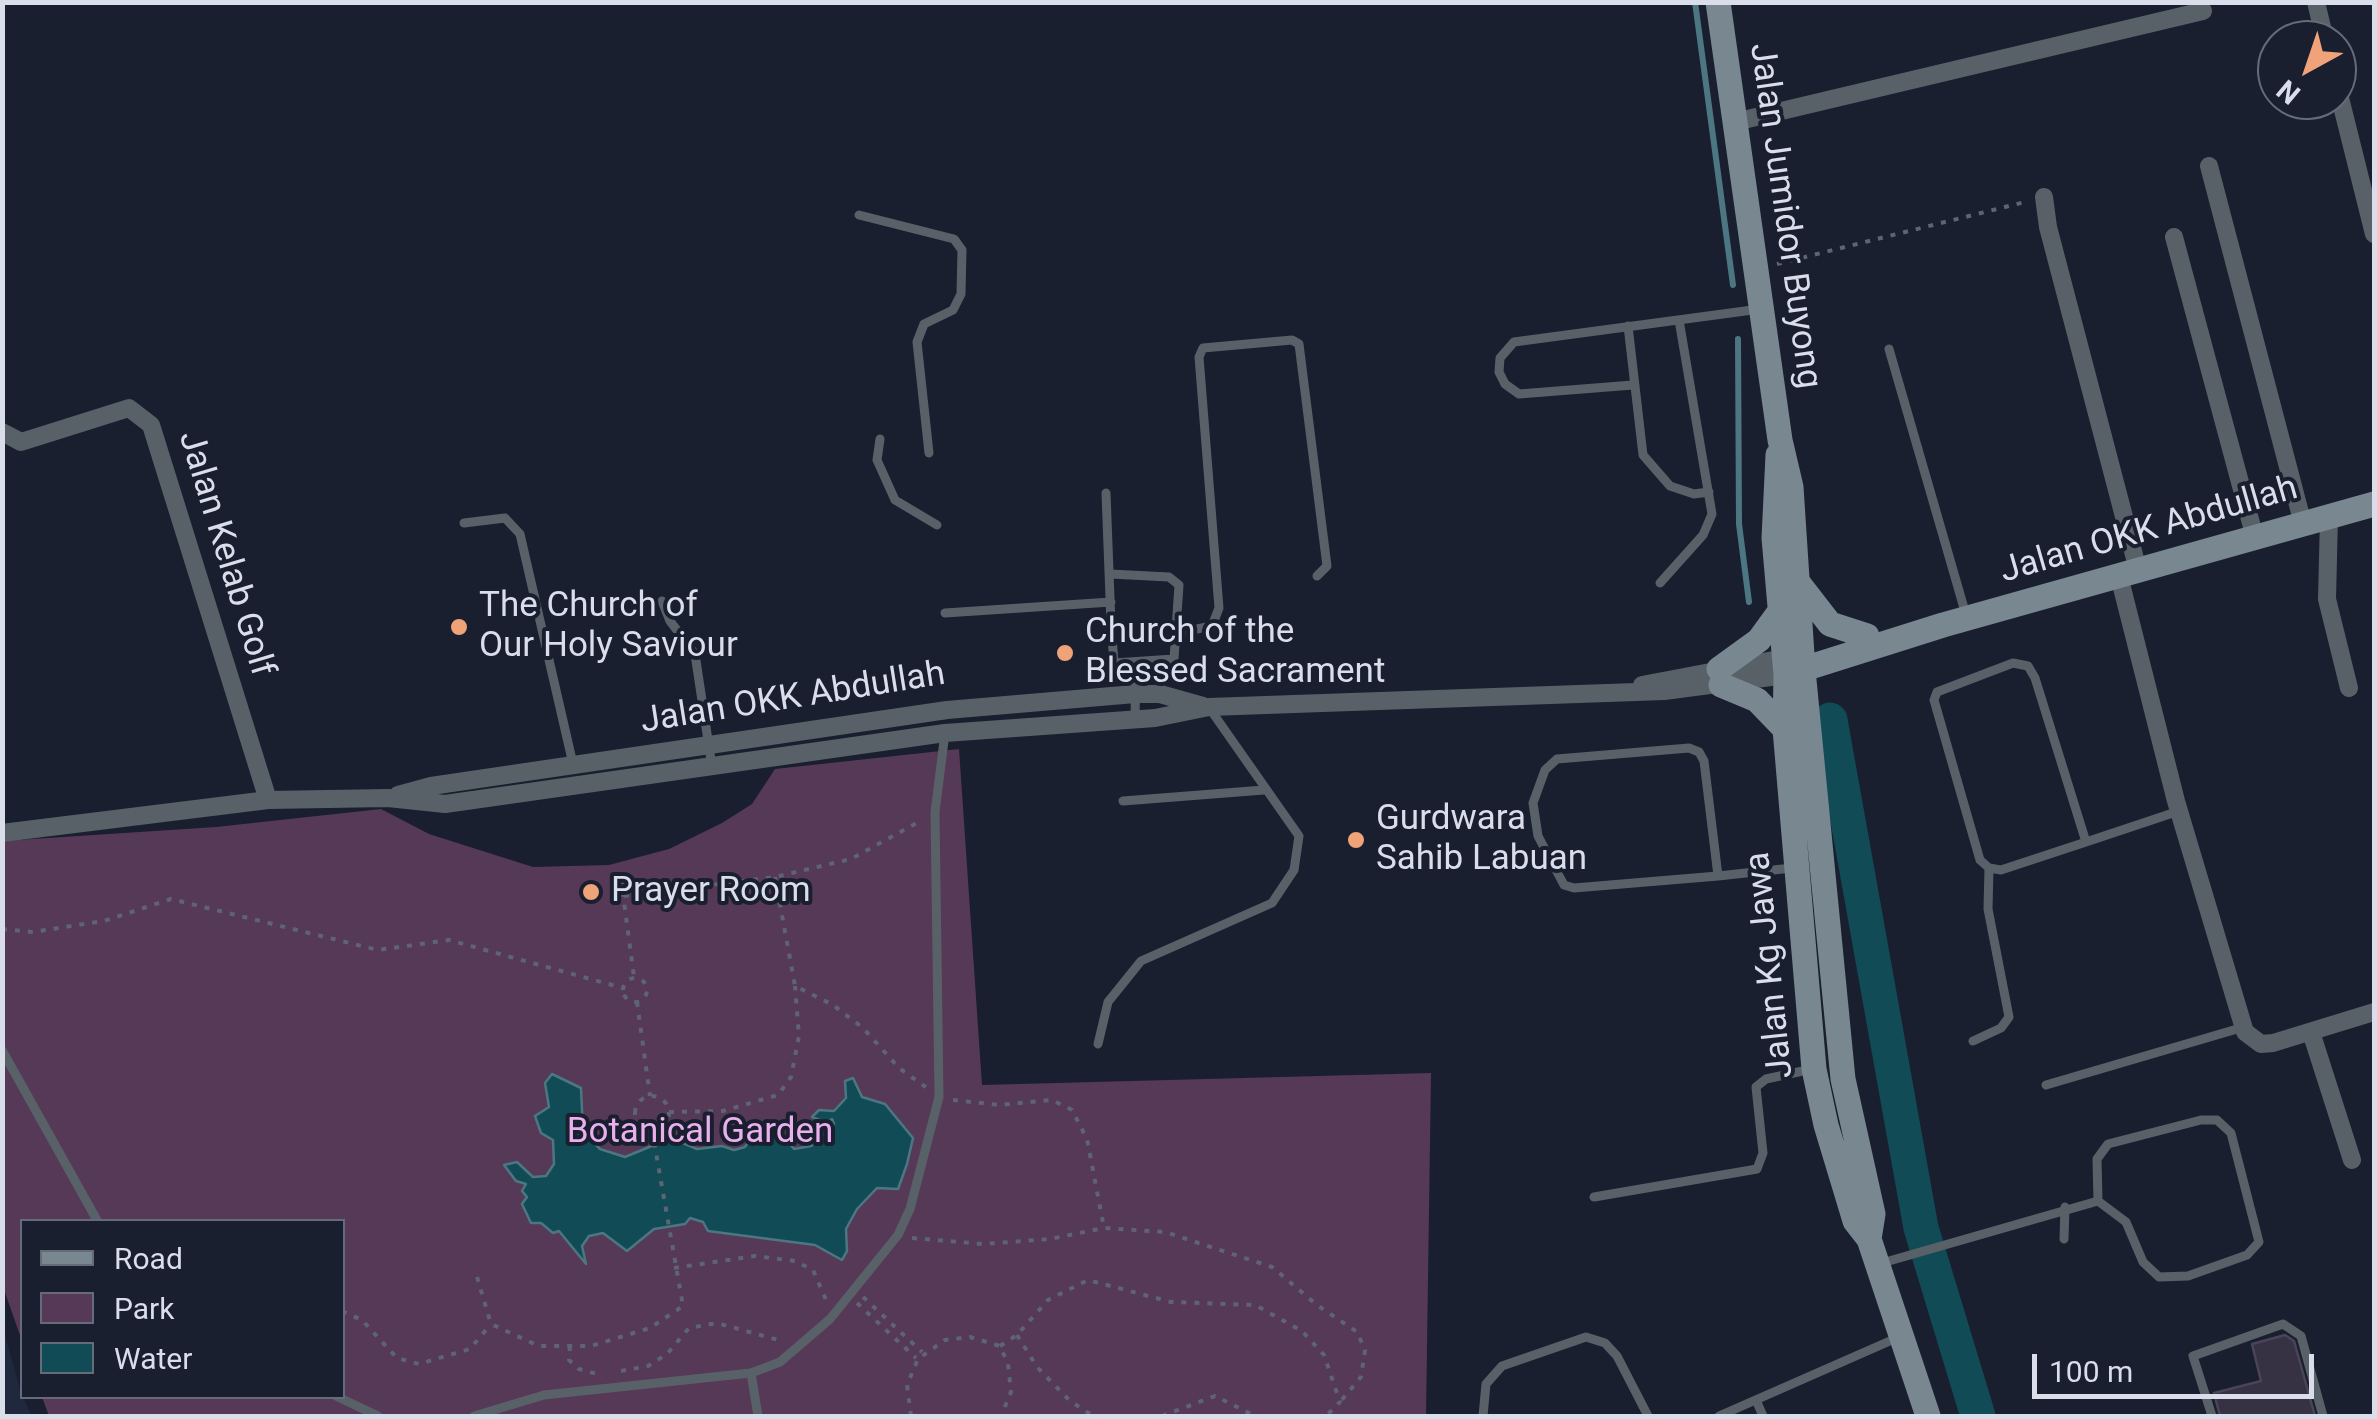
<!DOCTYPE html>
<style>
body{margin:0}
#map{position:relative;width:2377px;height:1419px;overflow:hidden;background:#191f2f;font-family:Roboto,sans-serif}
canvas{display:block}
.frame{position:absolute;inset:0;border:5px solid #d9deea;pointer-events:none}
.legend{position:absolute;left:20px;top:1219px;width:325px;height:180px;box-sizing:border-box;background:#191f2f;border:2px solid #666b7a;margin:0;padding:12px 18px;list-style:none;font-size:30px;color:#d9deea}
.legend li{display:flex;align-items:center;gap:20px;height:50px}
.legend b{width:50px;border:2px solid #666b7a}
.north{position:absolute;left:2257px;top:20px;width:100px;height:100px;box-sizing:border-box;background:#191f2f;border:2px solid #666b7a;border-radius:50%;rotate:220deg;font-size:28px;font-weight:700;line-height:40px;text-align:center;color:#d9deea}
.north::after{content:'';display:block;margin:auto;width:35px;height:45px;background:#f0a278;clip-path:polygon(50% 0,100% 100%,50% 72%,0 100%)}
.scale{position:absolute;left:2032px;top:1354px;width:282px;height:45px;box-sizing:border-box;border:5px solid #d9deea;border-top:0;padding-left:12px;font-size:30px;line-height:35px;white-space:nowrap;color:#d9deea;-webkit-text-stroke:8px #191f2f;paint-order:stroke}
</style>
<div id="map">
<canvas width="2377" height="1419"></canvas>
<div class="frame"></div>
<ul class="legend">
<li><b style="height:12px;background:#798791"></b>Road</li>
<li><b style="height:28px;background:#553956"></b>Park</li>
<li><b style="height:28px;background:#104b56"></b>Water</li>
</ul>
<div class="north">N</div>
<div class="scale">100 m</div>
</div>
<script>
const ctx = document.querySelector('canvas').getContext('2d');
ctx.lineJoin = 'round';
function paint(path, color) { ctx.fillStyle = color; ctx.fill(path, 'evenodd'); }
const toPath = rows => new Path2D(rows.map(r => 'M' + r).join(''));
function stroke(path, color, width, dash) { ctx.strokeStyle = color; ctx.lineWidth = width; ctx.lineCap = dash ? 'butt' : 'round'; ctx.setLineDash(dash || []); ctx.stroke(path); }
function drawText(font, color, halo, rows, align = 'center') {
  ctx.font = font + ' Roboto,sans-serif'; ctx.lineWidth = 8; ctx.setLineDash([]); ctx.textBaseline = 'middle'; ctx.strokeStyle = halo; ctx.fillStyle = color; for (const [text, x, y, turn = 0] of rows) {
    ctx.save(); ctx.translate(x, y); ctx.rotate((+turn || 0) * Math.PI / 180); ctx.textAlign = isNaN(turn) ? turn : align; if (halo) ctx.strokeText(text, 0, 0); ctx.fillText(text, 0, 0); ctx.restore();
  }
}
paint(toPath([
 [3,1328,22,1396,32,1416,3,1416]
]), '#20283e');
paint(toPath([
 [959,749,982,1085,1431,1073,1426,1416,49,1416,42,1397,342,1396,342,1222,22,1222,22,1341,2,1284,2,841,216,827,381,809,429,834,533,867,609,865,669,849,722,823,752,804,775,769]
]), '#553956');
const water = toPath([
 [552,1074,581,1088,583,1132,600,1149,625,1157,671,1138,697,1149,722,1146,734,1150,745,1147,761,1123,776,1127,794,1149,811,1146,834,1124,832,1119,827,1123,812,1117,819,1110,834,1111,846,1098,845,1081,853,1078,862,1097,885,1104,913,1138,907,1164,898,1189,877,1188,857,1209,846,1229,847,1251,842,1260,815,1245,708,1231,703,1222,690,1218,685,1224,654,1229,627,1251,603,1233,589,1236,582,1246,586,1264,559,1231,553,1233,541,1223,531,1223,522,1204,527,1197,522,1191,526,1184,516,1181,504,1165,517,1162,533,1177,546,1176,554,1164,553,1140,541,1133,535,1116,549,1107,545,1083,552,1074]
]);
paint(water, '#104b56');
stroke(water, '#4c7782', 2.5);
stroke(toPath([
 [1695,2,1733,285],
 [1738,339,1739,524,1749,602]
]), '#4c7782', 6);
stroke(toPath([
 [1830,720,1921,1228,1978,1416]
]), '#104b56', 35);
const building = toPath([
 [2285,1335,2294,1341,2315,1416,2220,1416,2214,1393,2261,1381,2252,1344,2285,1335]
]);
paint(building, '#373144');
stroke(building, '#494458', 2.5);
stroke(toPath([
 [1777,264,2025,202],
 [775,877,795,986,833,1005,863,1028,899,1068,927,1088],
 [621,879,634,977],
 [624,896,775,877,851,859,922,820],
 [2,929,32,932,104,921,171,899,378,950,449,940,623,988],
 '623 990a12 12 0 1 1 24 0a12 12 0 1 1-24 0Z',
 [637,1002,650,1096],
 '635 1113a17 17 0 1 1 34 0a17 17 0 1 1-34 0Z',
 [953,1100,1000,1105,1052,1100,1072,1110,1087,1139,1104,1228],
 [669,1112,723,1111,778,1095,791,1077,799,1036,795,986],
 [912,1238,983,1244,1050,1239,1104,1228,1165,1232,1272,1267,1317,1305,1357,1332,1365,1350,1361,1377,1340,1402],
 [674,1268,755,1256,795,1261,813,1270,827,1302],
 [477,1277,491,1324,539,1346,591,1346,650,1328,683,1306,652,1130],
 [863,1297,922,1352],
 [857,1303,916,1358],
 [342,1311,362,1320,397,1358,419,1364,470,1349,491,1324],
 [1017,1335,1037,1367,1070,1401,1093,1416],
 [570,1346,569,1360,579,1369,597,1374],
 [1000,1346,1017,1335,1048,1300,1088,1280,1171,1302,1255,1305,1302,1331,1324,1355,1340,1402,1326,1416],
 [621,1371,648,1366,667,1354,689,1328,717,1323,782,1341],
 [911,1416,907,1385,918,1359,945,1340,970,1337,1000,1346,1008,1364,1011,1392,1001,1416],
 [1162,1416,1215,1396,1255,1416]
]), '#5f6473', 4, [5, 8]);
stroke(toPath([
 [859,215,954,239,962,250,961,294,953,310,924,324,917,342,929,453],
 [1628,326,1643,455,1670,486,1694,494,1709,492],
 [1889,349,1966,615],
 [1633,385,1519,394,1505,384,1499,372,1500,358,1514,342,1760,309],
 [880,439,877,460,895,500,937,525],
 [1106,493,1111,624,1114,663,1174,659,1179,585,1169,577,1110,574],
 [464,523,505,518,520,534,573,764],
 [1660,583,1703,535,1712,514,1679,320],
 [662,601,670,621,695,654,712,767],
 [945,613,1111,602],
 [1177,633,1212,626,1219,608,1199,357,1203,348,1292,340,1299,344,1327,566,1317,576],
 [1160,694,1163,663],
 [1135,719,1136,663],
 [1123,801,1264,790],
 [2086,842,2035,678,2028,666,2013,663,1937,692,1934,700,1980,860,1989,868,2001,870,2086,842,2179,811],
 [1718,876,1704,761,1699,752,1689,748,1557,759,1545,770,1533,803,1538,836,1564,885,1574,888,1718,876,1792,868],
 [1973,1041,2001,1028,2009,1017,1988,909,1989,868],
 [1098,1044,1108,1002,1141,961,1272,903,1294,870,1299,836,1210,709],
 [2,1050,98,1222],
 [2046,1085,2244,1027],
 [1594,1197,1757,1169,1763,1153,1756,1087,1766,1079,1812,1069],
 [2064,1239,2065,1207],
 [1882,1263,2098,1201,2126,1222,2143,1262,2159,1277,2188,1276,2247,1255,2259,1242,2231,1133,2217,1120,2201,1120,2108,1144,2097,1159,2098,1201],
 [751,1373,758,1416],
 [336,1396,378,1416],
 [1756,1400,1763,1416],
 [474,1416,544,1395,751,1373,780,1362,830,1319,898,1235,910,1209,939,1097,935,812,945,733],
 [1483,1416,1486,1384,1502,1366,1586,1337,1605,1343,1617,1356,1648,1416],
 [1719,1416,1899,1337],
 [2212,1416,2193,1356,2283,1324,2301,1336,2323,1416]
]), '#596168', 9);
stroke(toPath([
 [2316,2,2325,40],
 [2337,86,2374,234],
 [1735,122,2203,11],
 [2209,166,2303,524],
 [2044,197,2048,227,2138,570],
 [2174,237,2255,538],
 [2,432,21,442,129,408,151,425,268,800],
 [2329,517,2327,599,2349,688],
 [2119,576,2176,801,2245,1032,2261,1044,2273,1043,2374,1012],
 [1642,685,1784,658],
 [398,795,431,786,947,710,1135,694,1160,694,1203,706],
 [2,833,268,800,388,798,445,804,945,733,1155,718,1209,707,1664,691,1786,675],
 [2311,1032,2352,1160]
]), '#596168', 18);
stroke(toPath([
 [1718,2,1780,440,1791,487,1803,670,1843,1079,1873,1214,1869,1239],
 [1778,455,1774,538,1786,675,1785,729,1814,1069,1826,1125,1855,1221,1869,1239,1928,1416],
 [1799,584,1830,624,1867,636],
 [1719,669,1759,640,1780,611],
 [1791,673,1943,625,2374,504],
 [1721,685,1757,700,1785,729]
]), '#798791', 25);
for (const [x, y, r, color] of [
 [459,627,10,"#f0a278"],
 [1065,653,10,"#f0a278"],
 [1356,840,10,"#f0a278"],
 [591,892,10,"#f0a278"]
]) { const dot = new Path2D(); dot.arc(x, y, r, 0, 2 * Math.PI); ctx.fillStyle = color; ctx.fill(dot); stroke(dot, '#191f2f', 4); }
drawText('35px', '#d9deea', '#191f2f', [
 ["Jalan Jumidor Buyong",1784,216,82],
 ["Jalan OKK Abdullah",2149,531,-16],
 ["Jalan Kelab Golf",225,554,73],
 ["Jalan OKK Abdullah",793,699,-9],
 ["Jalan Kg Jawa",1771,965,-96]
]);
drawText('35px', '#d9deea', '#191f2f', [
 ["The Church of",479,607],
 ["Our Holy Saviour",479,647],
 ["Church of the",1085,633],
 ["Blessed Sacrament",1085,673],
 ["Gurdwara",1376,820],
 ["Sahib Labuan",1376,860],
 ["Prayer Room",611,892]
], 'left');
drawText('35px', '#eab0ed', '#191f2f', [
 ["Botanical Garden",700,1133]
]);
</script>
